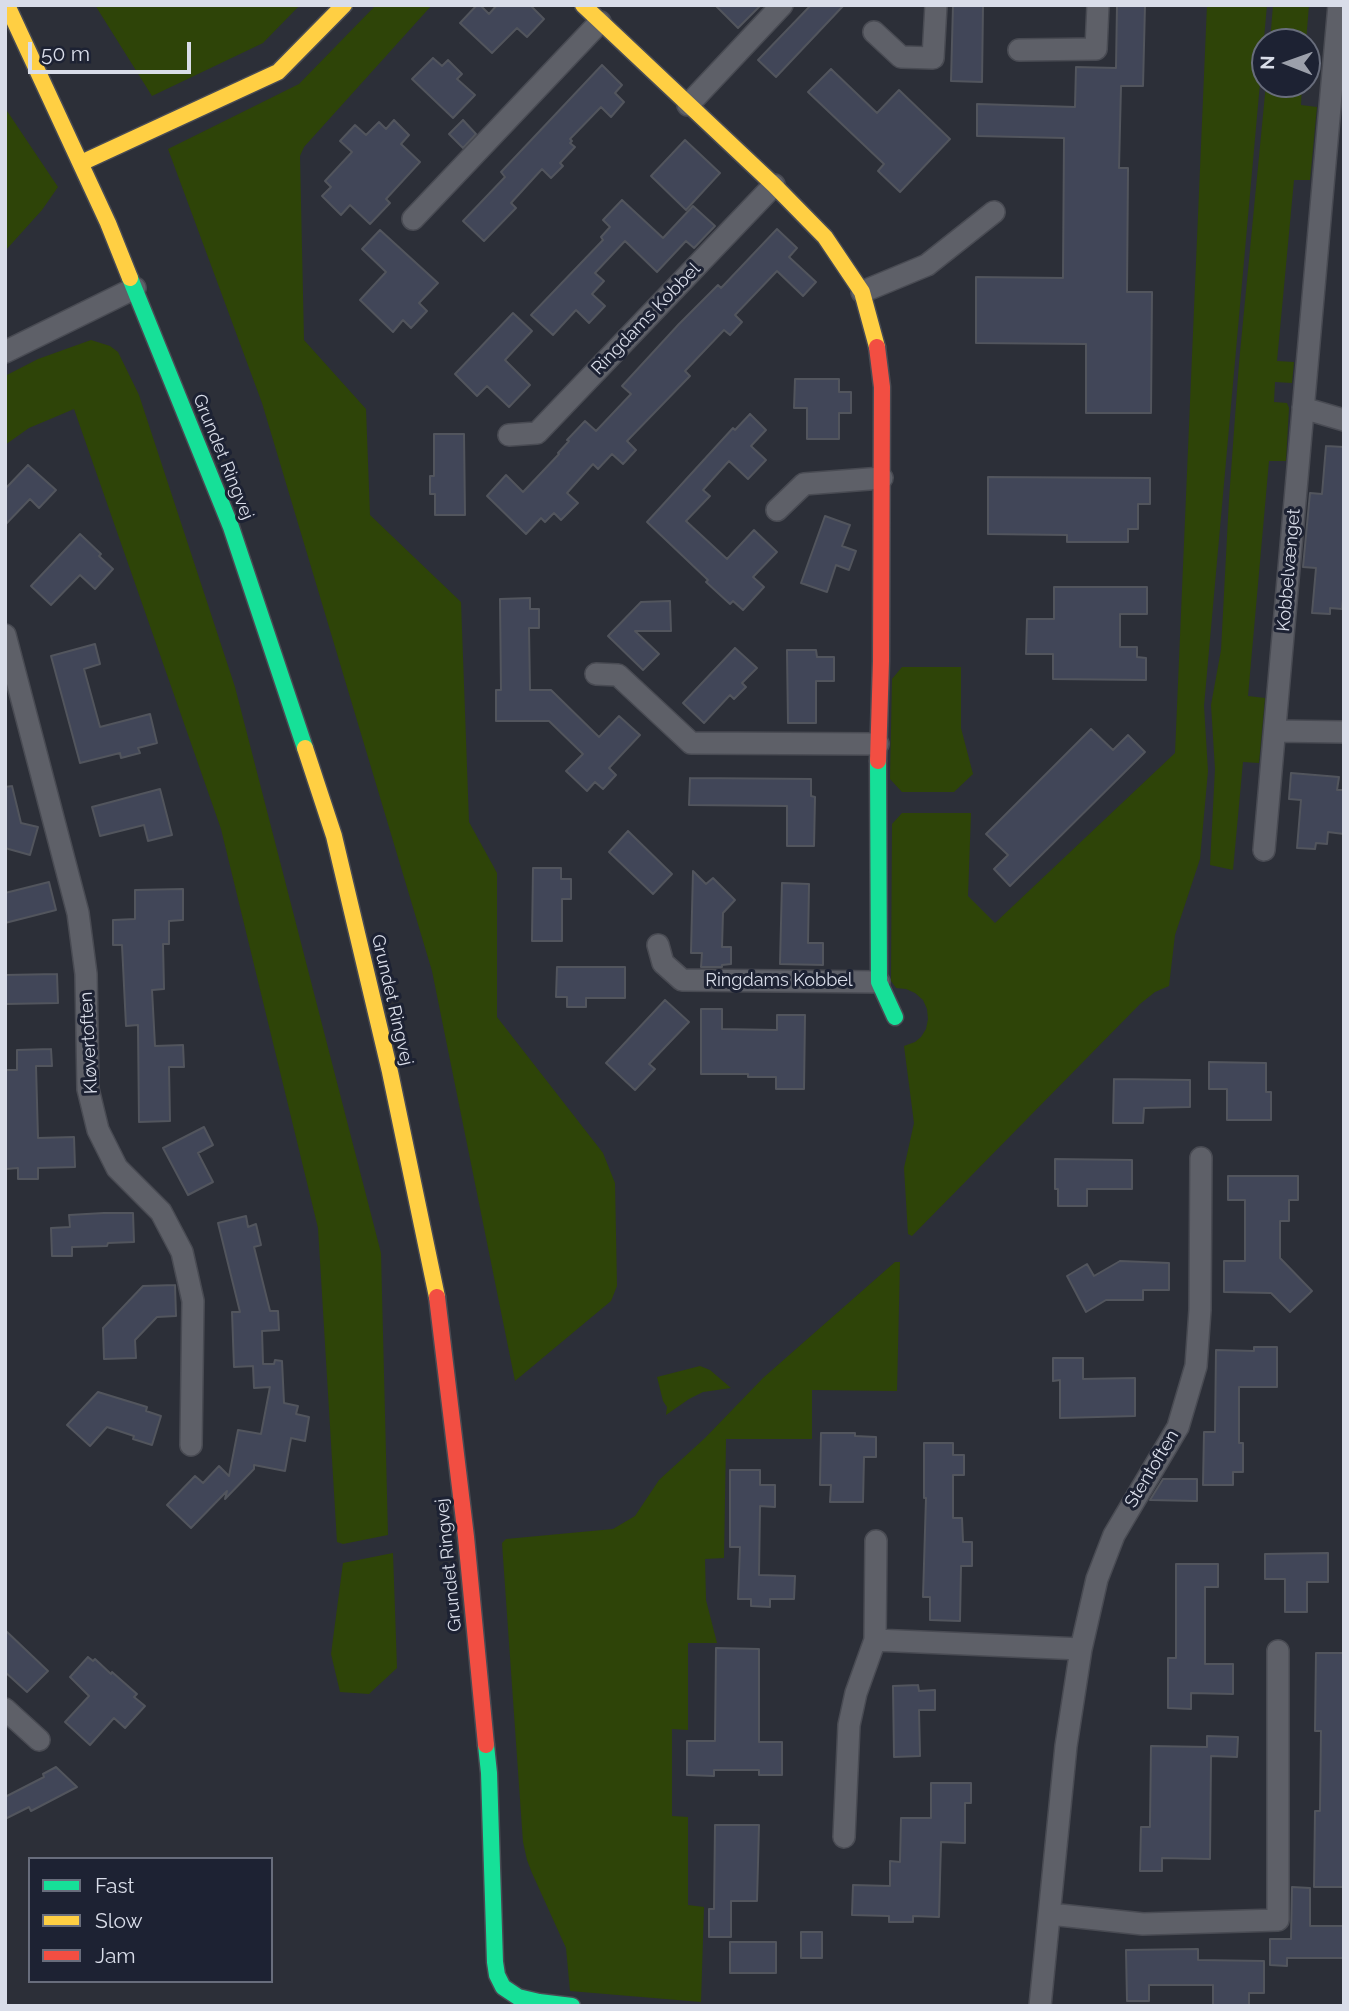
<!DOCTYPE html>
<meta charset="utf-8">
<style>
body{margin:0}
#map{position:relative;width:1349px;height:2011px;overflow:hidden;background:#2c2f38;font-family:Raleway,sans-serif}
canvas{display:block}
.frame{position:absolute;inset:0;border:7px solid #d9dde9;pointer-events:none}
.legend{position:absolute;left:28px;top:1857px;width:245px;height:126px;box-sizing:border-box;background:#1d2233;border:2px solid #686d7c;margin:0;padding:9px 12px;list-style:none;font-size:21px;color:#d9dde9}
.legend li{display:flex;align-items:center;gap:14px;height:35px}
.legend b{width:35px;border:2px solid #686d7c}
.north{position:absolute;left:1251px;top:28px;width:70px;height:70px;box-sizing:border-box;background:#1d2233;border:2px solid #686d7c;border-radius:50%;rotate:271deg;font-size:19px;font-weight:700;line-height:28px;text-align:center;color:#d9dde9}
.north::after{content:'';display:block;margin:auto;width:24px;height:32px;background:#9ca0ab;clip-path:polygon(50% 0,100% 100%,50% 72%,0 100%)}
.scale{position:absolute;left:28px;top:42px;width:163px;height:32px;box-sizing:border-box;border:4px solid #d9dde9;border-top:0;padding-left:9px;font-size:21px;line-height:24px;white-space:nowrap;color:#d9dde9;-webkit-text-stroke:5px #1d2233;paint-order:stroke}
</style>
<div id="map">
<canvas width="1349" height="2011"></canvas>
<div class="frame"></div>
<ul class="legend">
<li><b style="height:9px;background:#16e098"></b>Fast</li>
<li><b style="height:9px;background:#ffcf43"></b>Slow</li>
<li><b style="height:9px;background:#f24e42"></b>Jam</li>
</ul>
<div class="north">N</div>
<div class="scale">50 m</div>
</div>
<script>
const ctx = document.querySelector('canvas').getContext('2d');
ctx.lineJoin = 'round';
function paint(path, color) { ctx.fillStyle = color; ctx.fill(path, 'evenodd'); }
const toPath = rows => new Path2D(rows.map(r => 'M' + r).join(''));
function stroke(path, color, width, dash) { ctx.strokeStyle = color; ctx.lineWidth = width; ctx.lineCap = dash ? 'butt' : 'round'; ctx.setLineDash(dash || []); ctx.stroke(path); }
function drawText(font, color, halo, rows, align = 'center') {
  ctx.font = font + ' Raleway,sans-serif'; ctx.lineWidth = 6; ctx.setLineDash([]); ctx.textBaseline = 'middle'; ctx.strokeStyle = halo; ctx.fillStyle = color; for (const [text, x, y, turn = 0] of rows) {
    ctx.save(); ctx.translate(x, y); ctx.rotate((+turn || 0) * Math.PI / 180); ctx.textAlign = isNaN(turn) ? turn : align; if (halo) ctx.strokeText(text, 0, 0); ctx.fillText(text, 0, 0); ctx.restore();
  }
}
paint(toPath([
 [95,5,300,5,263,43,152,96],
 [376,5,432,5,304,147,300,156,304,340,366,409,370,515,461,602,469,822,497,873,497,1017,603,1153,615,1183,617,1286,611,1301,515,1381,432,971,262,403,168,149,299,84],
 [1207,5,1267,5,1204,706,1208,771,1200,859,1175,935,1169,986,1155,992,1140,1004,912,1236,908,1234,904,1168,914,1123,904,1046,915,1042,921,1037,926,1029,928,1019,927,1009,923,1000,915,993,906,989,896,988,891,981,892,824,902,813,971,813,968,896,995,923,1175,753],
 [1273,5,1309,5,1306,42,1270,42],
 [1266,84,1302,84,1301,105,1317,107,1310,180,1294,180,1277,361,1294,362,1292,383,1275,382,1274,402,1287,403,1289,408,1286,461,1269,461,1248,696,1265,698,1259,763,1243,762,1233,870,1210,865,1215,769,1211,705,1221,650,1229,499,1239,363],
 [5,108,58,187,42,210,5,251],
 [91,340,110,346,118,352,139,395,235,687,381,1253,388,1535,343,1544,337,1542,318,1228,221,829,74,409,29,428,5,445,5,376,38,359],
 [902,667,961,667,961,728,973,774,954,792,902,792,890,779,892,679],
 [895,1262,900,1262,897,1391,812,1390,812,1439,726,1439,724,1558,705,1559,706,1600,717,1643,688,1643,688,1730,672,1729,672,1816,688,1817,688,1905,704,1907,701,2002,570,1991,566,1948,532,1873,527,1860,523,1842,502,1543,506,1539,613,1529,635,1516,659,1480,705,1438,763,1378],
 [700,1366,710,1370,731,1388,703,1392,689,1399,666,1415,667,1407,663,1401,657,1377],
 [393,1553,397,1668,369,1694,340,1692,331,1654,343,1563]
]), '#2e4408');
const building = toPath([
 [477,5,480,5,489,14,497,5,530,5,544,19,527,37,517,28,492,53,460,23,477,5],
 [715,5,761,5,738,28,715,5],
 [811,5,844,5,776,77,758,60,811,5],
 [953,5,983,5,982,82,951,81,953,5],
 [1117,5,1145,5,1143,86,1121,86,1119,168,1128,168,1127,292,1152,292,1151,413,1086,413,1086,344,976,343,976,277,1063,278,1064,138,977,136,977,104,1075,107,1076,67,1116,68,1117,5],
 [433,58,442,66,448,60,462,74,457,79,475,95,453,118,412,79,433,58],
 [602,65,622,85,615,93,624,102,611,117,601,107,570,139,572,141,570,143,575,147,560,163,563,166,551,178,542,169,511,203,516,208,484,241,463,221,505,177,501,172,602,65],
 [831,69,877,113,899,90,950,139,900,192,878,171,884,164,808,92,831,69],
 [394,120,409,135,401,144,420,162,386,199,390,203,370,224,350,205,341,215,322,196,331,187,325,181,352,152,340,141,355,125,366,135,379,122,386,129,394,120],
 [463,120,476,134,463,148,449,134,463,120],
 [685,140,720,173,686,210,651,176,685,140],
 [622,200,663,238,693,206,715,226,694,248,686,241,657,272,625,241,595,273,604,281,592,294,605,306,589,323,576,310,553,335,531,315,603,240,601,237,610,227,603,220,622,200],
 [777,229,797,248,789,257,816,282,803,296,777,271,735,315,742,322,730,335,724,330,685,371,690,376,627,441,636,450,623,464,612,454,598,469,593,464,567,493,578,503,561,520,554,513,545,522,541,518,526,534,487,496,506,475,523,492,559,454,558,453,569,441,567,440,585,421,596,431,631,394,622,386,679,324,718,285,721,288,777,229],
 [380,230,438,283,419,303,427,311,411,328,403,320,393,332,360,300,386,272,362,249,380,230],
 [513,313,532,331,505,360,530,385,509,407,487,386,477,396,455,374,513,313],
 [795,379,839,379,839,392,851,392,851,413,839,413,839,439,807,439,807,408,794,408,795,379],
 [750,414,766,430,751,446,766,460,748,479,729,461,703,490,710,496,686,521,727,559,754,530,777,552,753,577,764,587,743,610,733,601,730,604,706,582,708,580,647,522,733,428,735,430,750,414],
 [434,434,464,434,465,515,435,515,435,494,430,494,430,476,434,476,434,434],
 [1326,446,1344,447,1344,589,1342,609,1330,608,1330,614,1312,613,1316,568,1303,567,1310,493,1322,494,1326,446],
 [28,465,56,490,39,508,30,499,5,525,5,489,28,465],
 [988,477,1150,478,1150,504,1138,504,1138,529,1128,529,1128,542,1067,542,1067,535,988,534,988,477],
 [825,516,850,525,842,546,856,551,849,570,836,565,827,592,801,583,825,516],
 [80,534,101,554,99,556,113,569,95,589,80,575,51,605,31,586,80,534],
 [1054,587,1147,587,1147,614,1120,614,1120,647,1137,647,1137,657,1146,658,1146,680,1053,679,1053,654,1026,654,1027,619,1054,619,1054,587],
 [530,598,530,609,539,609,539,628,529,628,530,690,551,690,599,737,619,716,640,735,609,768,616,775,603,789,595,782,587,791,566,771,583,754,549,721,496,721,496,690,501,690,500,599,530,598],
 [670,601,671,631,635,631,659,654,643,670,608,636,641,602,670,601],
 [95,644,100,664,84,669,100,727,150,714,157,743,138,748,140,753,121,758,120,753,80,763,51,656,95,644],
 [735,648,757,668,742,683,746,687,734,699,730,695,704,723,683,703,735,648],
 [787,650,816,650,817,657,834,657,834,681,816,681,816,723,788,723,787,650],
 [1091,729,1113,750,1128,735,1145,752,1010,886,994,869,1008,855,986,834,1091,729],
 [1291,773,1339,777,1337,790,1344,790,1344,834,1328,832,1327,844,1316,843,1315,849,1297,848,1301,800,1289,799,1291,773],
 [690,778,811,779,811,796,815,797,814,846,787,846,787,806,689,805,690,778],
 [12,786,21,823,38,827,30,855,5,848,5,787,12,786],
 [160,789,172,835,148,841,144,825,100,836,92,807,160,789],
 [628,831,672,874,653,894,609,852,628,831],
 [533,868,561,868,561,879,571,879,571,899,562,899,562,941,532,941,533,868],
 [693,871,706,884,713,878,735,900,723,913,722,947,731,947,731,964,722,965,722,967,701,967,702,953,691,953,693,871],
 [49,882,56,910,5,923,5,893,49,882],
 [782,883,809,884,808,943,823,943,823,965,780,964,782,883],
 [183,889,183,920,169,921,169,944,163,944,164,989,152,990,155,1046,183,1045,184,1067,169,1067,170,1121,139,1122,138,1025,126,1026,122,945,113,945,113,920,135,919,135,890,183,889],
 [557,967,625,967,625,998,586,998,586,1007,567,1007,567,997,556,997,557,967],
 [57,974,58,1003,5,1004,5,975,57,974],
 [665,1000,689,1022,649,1064,655,1069,635,1090,606,1063,665,1000],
 [701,1009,722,1009,722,1029,777,1030,777,1015,805,1015,804,1089,776,1089,776,1077,748,1077,748,1074,701,1074,701,1009],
 [51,1049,52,1066,36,1066,38,1138,74,1137,75,1167,38,1168,38,1179,18,1179,18,1168,6,1169,5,1070,17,1070,17,1050,51,1049],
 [1209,1062,1266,1063,1266,1092,1271,1092,1271,1120,1227,1120,1227,1089,1209,1089,1209,1062],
 [1114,1079,1190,1080,1190,1107,1144,1108,1143,1123,1113,1123,1114,1079],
 [204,1127,213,1145,198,1153,213,1182,188,1195,163,1148,204,1127],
 [1055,1159,1132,1160,1132,1189,1087,1189,1087,1206,1058,1206,1058,1189,1055,1189,1055,1159],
 [1228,1176,1298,1176,1298,1200,1289,1200,1289,1221,1280,1221,1280,1258,1312,1291,1290,1312,1271,1293,1224,1292,1224,1261,1245,1261,1245,1200,1228,1200,1228,1176],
 [104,1213,133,1213,134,1242,108,1243,107,1246,72,1247,72,1256,52,1256,51,1228,70,1227,69,1215,104,1213],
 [246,1216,248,1227,256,1224,261,1245,254,1247,270,1311,278,1311,279,1330,262,1331,263,1364,274,1364,275,1360,282,1361,284,1403,298,1406,296,1414,309,1417,305,1441,291,1438,285,1471,254,1465,254,1469,225,1499,227,1491,191,1528,167,1505,195,1476,203,1483,219,1466,229,1476,238,1430,261,1434,270,1387,254,1388,253,1366,234,1367,232,1312,240,1312,218,1223,246,1216],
 [1120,1261,1169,1263,1169,1290,1143,1290,1143,1300,1106,1300,1086,1312,1067,1276,1087,1264,1094,1276,1120,1261],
 [175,1285,176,1316,157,1317,135,1340,136,1358,104,1359,103,1328,143,1286,175,1285],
 [1254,1347,1277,1347,1277,1387,1239,1387,1239,1443,1243,1443,1243,1472,1233,1472,1233,1485,1203,1485,1204,1432,1215,1432,1216,1350,1254,1351,1254,1347],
 [1053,1358,1083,1358,1083,1379,1135,1378,1135,1416,1060,1418,1060,1380,1053,1381,1053,1358],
 [98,1392,147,1407,146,1411,161,1416,152,1445,133,1439,134,1436,107,1427,90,1446,67,1425,98,1392],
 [821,1433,855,1433,855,1436,876,1437,876,1457,864,1457,863,1502,830,1502,831,1485,820,1485,821,1433],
 [924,1443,953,1443,953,1455,964,1455,964,1475,953,1475,953,1518,962,1518,963,1542,972,1542,972,1566,961,1566,960,1621,930,1620,930,1597,923,1597,926,1498,924,1498,924,1443],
 [730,1470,760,1470,760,1485,775,1485,775,1507,760,1506,759,1575,795,1576,794,1599,770,1599,770,1607,751,1606,751,1599,738,1599,740,1547,730,1547,730,1470],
 [1163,1479,1197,1479,1197,1501,1150,1500,1163,1479],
 [1328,1553,1328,1582,1307,1582,1307,1612,1285,1612,1285,1579,1265,1579,1265,1554,1328,1553],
 [1176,1564,1218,1564,1218,1587,1205,1587,1205,1664,1233,1664,1233,1694,1191,1693,1191,1709,1168,1708,1168,1658,1176,1658,1176,1564],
 [5,1630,48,1671,27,1692,5,1672,5,1630],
 [716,1648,759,1649,759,1742,782,1742,782,1775,759,1775,759,1770,714,1770,714,1776,687,1775,687,1741,715,1741,716,1648],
 [1316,1653,1344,1653,1344,1887,1314,1887,1315,1811,1320,1811,1321,1731,1315,1731,1316,1653],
 [88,1657,93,1661,95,1659,111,1674,112,1672,137,1694,134,1697,145,1706,125,1728,114,1718,90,1745,65,1722,89,1696,70,1677,88,1657],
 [918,1685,919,1691,935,1690,935,1710,919,1710,920,1756,894,1757,893,1686,918,1685],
 [1207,1736,1238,1737,1237,1757,1211,1756,1210,1859,1162,1858,1162,1871,1140,1871,1141,1827,1150,1827,1151,1746,1207,1747,1207,1736],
 [56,1767,77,1787,31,1811,29,1807,5,1819,5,1797,44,1777,43,1774,56,1767],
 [931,1783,971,1783,971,1803,965,1803,965,1843,941,1842,939,1917,913,1916,913,1922,889,1922,889,1916,852,1915,853,1885,890,1886,890,1861,900,1862,901,1818,931,1818,931,1783],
 [715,1825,759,1825,757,1901,731,1901,731,1937,709,1937,709,1909,714,1909,715,1825],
 [1292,1887,1310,1888,1310,1926,1344,1926,1344,1958,1287,1958,1287,1966,1270,1965,1270,1939,1291,1939,1292,1887],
 [801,1932,822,1932,822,1958,801,1958,801,1932],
 [730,1942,776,1942,776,1973,730,1973,730,1942],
 [1198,1949,1198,1960,1264,1961,1264,1993,1249,1993,1249,2006,1213,2006,1213,1985,1149,1985,1149,2001,1127,2001,1126,1950,1198,1949]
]);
paint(building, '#414658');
stroke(building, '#52555d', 2);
const street = toPath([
 [874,32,901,57,933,58,936,5],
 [1019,50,1096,49,1098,5],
 [688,105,782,5],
 [413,219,600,22],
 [862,292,927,265,994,212],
 [5,352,135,288],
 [1303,408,1344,420],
 [509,435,537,433,774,185],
 [777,510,804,484,882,478],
 [5,635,78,913,86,974,88,1089,98,1130,117,1168,161,1212,182,1252,193,1301,191,1445],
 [596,674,618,675,691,743,878,744],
 [1275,731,1344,732],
 [1264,850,1339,5],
 [658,945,663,963,682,980,879,982],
 [875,1640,1081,1649],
 [5,1709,39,1740],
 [844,1837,849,1725,856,1693,875,1640,876,1541],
 [1050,1914,1143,1924,1278,1920,1278,1651],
 [1040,2006,1066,1746,1081,1649,1097,1579,1114,1535,1178,1427,1196,1366,1200,1310,1201,1158]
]);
const fast = toPath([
 [130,278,231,527,305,748],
 [878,761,879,982,895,1017],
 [486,1745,489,1773,495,1962,497,1975,503,1987,518,1997,539,2002,572,2006]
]);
const slow = toPath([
 [7,5,108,223,130,278],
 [583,5,774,185,825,237,862,292,877,347],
 [81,163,278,72,344,5],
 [305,748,334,836,390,1072,437,1297]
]);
const jam = toPath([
 [877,347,882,387,881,661,878,761],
 [437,1297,466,1537,486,1745]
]);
stroke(street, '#494b53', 24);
stroke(fast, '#494b53', 19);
stroke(slow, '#494b53', 19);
stroke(jam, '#494b53', 19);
stroke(street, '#5e6068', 21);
stroke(fast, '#16e098', 16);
stroke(slow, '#ffcf43', 16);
stroke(jam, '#f24e42', 16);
drawText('18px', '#d9dde9', '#1d2233', [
 ["Ringdams Kobbel",646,319,-46],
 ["Grundet Ringvej",223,457,68],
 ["Kobbelvænget",1289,570,-85],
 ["Ringdams Kobbel",779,981],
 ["Grundet Ringvej",392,1000,77],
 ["Kløvertoften",89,1043,-93],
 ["Stentoften",1152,1469,-59],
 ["Grundet Ringvej",449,1565,-96]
]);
</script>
